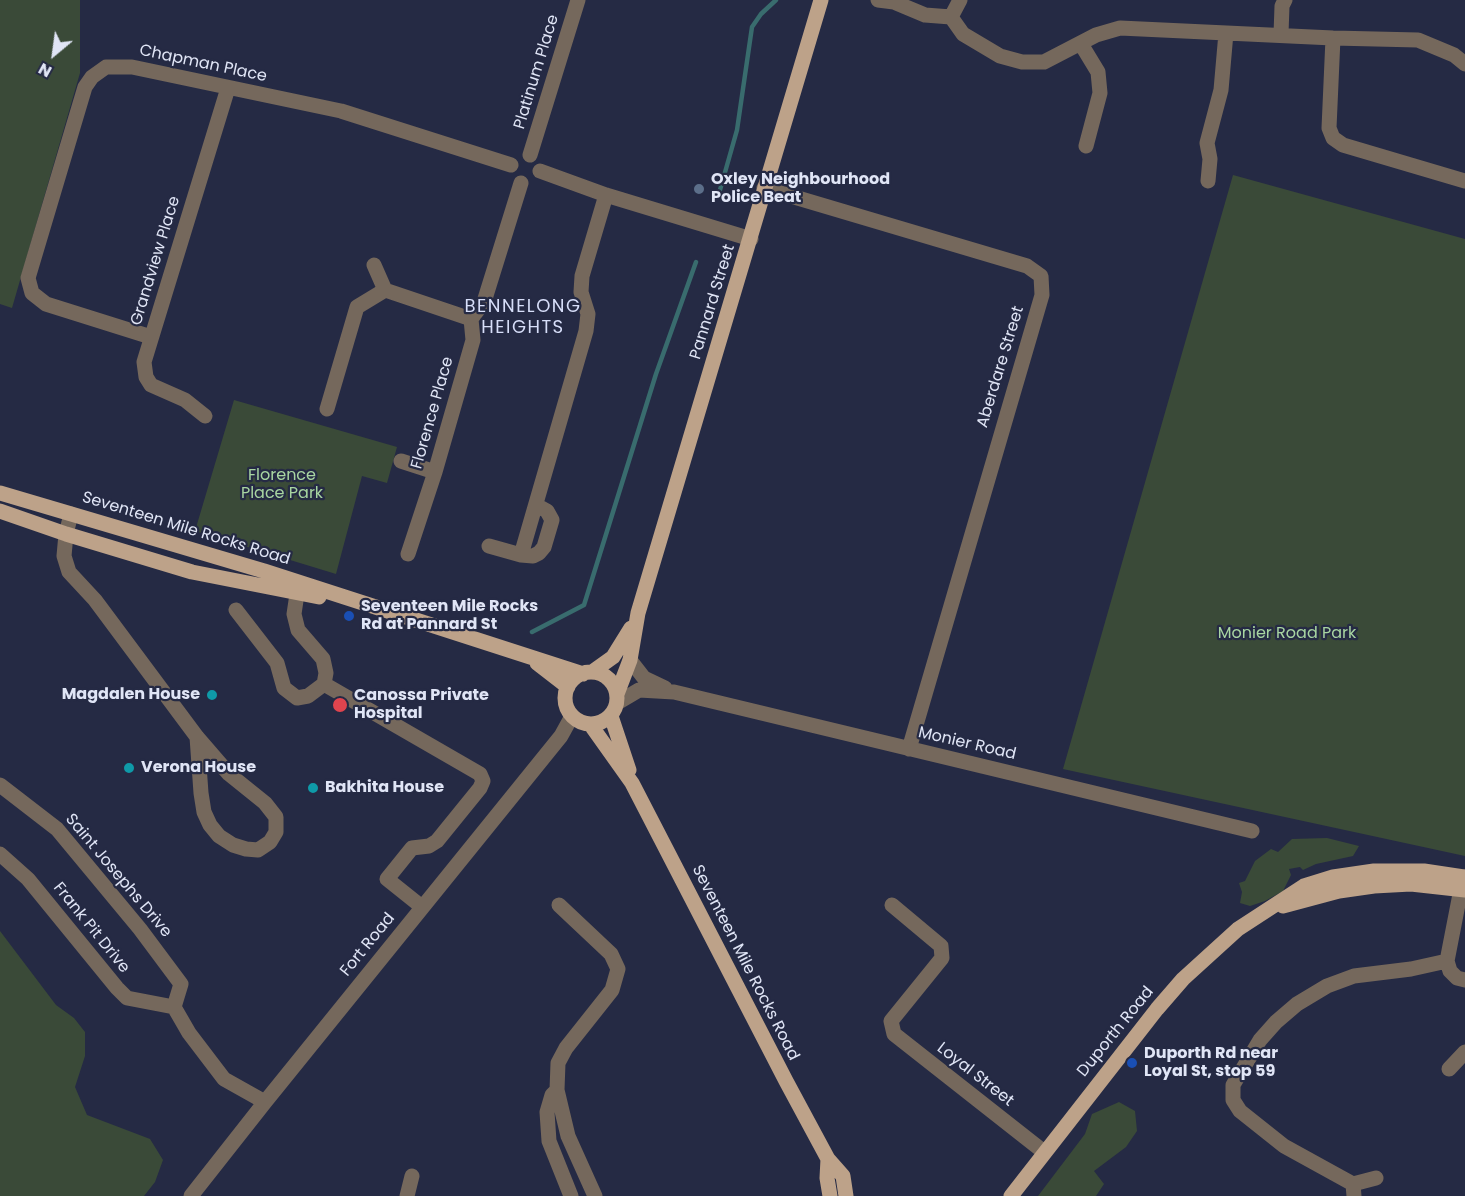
<!DOCTYPE html>
<style>
body{margin:0}
#map{position:relative;width:1465px;height:1196px;overflow:hidden;background:#252a44;font-family:Poppins,sans-serif}
canvas{display:block}
.north{position:absolute;left:24px;top:24px;width:60px;height:60px;-webkit-text-stroke:4px #252a44;paint-order:stroke;rotate:209deg;font-size:16px;font-weight:700;line-height:24px;text-align:center;color:#e0e5f6}
.north::after{content:'';display:block;margin:auto;width:21px;height:27px;background:#e0e5f6;clip-path:polygon(50% 0,100% 100%,50% 72%,0 100%)}
</style>
<div id="map">
<canvas width="1465" height="1196"></canvas>
<div class="north">N</div>
</div>
<script>
const ctx = document.querySelector('canvas').getContext('2d');
ctx.lineJoin = 'round';
function paint(path, color) { ctx.fillStyle = color; ctx.fill(path, 'evenodd'); }
const toPath = rows => new Path2D(rows.map(r => 'M' + r).join(''));
function stroke(path, color, width, dash) { ctx.strokeStyle = color; ctx.lineWidth = width; ctx.lineCap = dash ? 'butt' : 'round'; ctx.setLineDash(dash || []); ctx.stroke(path); }
function drawText(font, color, halo, rows, align = 'center') {
  ctx.font = font + ' Poppins,sans-serif'; ctx.lineWidth = 4.5; ctx.setLineDash([]); ctx.textBaseline = 'middle'; ctx.strokeStyle = halo; ctx.fillStyle = color; for (const [text, x, y, turn = 0] of rows) {
    ctx.save(); ctx.translate(x, y); ctx.rotate((+turn || 0) * Math.PI / 180); ctx.textAlign = isNaN(turn) ? turn : align; if (halo) ctx.strokeText(text, 0, 0); ctx.fillText(text, 0, 0); ctx.restore();
  }
}
paint(toPath([
 [0,0,80,0,80,73,12,308,0,304],
 [1233,175,1465,239,1465,856,1063,769],
 [234,400,397,447,387,483,362,476,336,574,195,531],
 [1327,838,1359,846,1353,856,1316,864,1303,870,1300,867,1289,869,1291,875,1283,891,1265,901,1250,906,1240,903,1242,892,1239,883,1245,881,1255,861,1271,849,1278,852,1292,839],
 [0,931,56,1005,74,1018,85,1032,85,1056,75,1087,87,1115,150,1139,163,1160,155,1182,144,1196,0,1196],
 [1119,1102,1135,1111,1137,1131,1126,1147,1094,1171,1104,1184,1096,1196,1038,1196,1085,1134,1092,1114]
]), '#3a4a38');
stroke(toPath([
 [718,197,737,130,752,27,761,14,776,0],
 [532,632,584,605,656,374,696,262]
]), '#396c6e', 4.5);
stroke(toPath([
 [878,0,894,2,925,15,951,17,963,34,1000,56,1022,62,1044,62,1096,35,1120,28,1333,38,1418,40,1454,55,1465,64],
 [951,17,960,0],
 [1281,34,1282,6,1285,0],
 [1333,38,1329,128,1333,138,1343,145,1465,181],
 [1081,44,1098,72,1100,93,1086,146],
 [530,155,578,0],
 [540,171,606,195,751,239],
 [1208,181,1210,159,1207,143,1221,90,1226,33],
 [764,188,1027,266,1041,276,1042,295,909,749],
 [374,265,385,290,471,319],
 [151,337,46,304,32,293,28,278,85,87,92,77,106,67,132,67,341,111,511,165],
 [327,409,357,307,385,290],
 [205,416,185,400,151,385,146,377,144,362,228,88],
 [401,461,435,472],
 [71,514,66,534,64,556,69,572,95,600,197,737,229,774,265,803,276,817,276,832,270,842,258,850,246,849,233,845,219,836,210,825,204,812,201,793,197,737],
 [489,546,521,555,533,556,539,553,544,547,552,520,547,511,536,505],
 [408,554,435,472,473,340,471,319,484,302,521,183],
 [521,555,586,331,588,314,581,292,582,276,606,195],
 [236,610,277,663,284,688,297,698,308,696,324,684,326,673,323,659,298,630,294,614,297,594],
 [630,660,644,678,665,688],
 [324,684,480,774,483,781,480,788,437,841,429,846,412,848,387,879,422,907],
 [617,703,639,690,674,692,1252,831],
 [0,785,57,829,140,929,181,984,174,1007],
 [0,854,28,879,117,988,127,998,174,1007,189,1033,224,1079,265,1102],
 [1465,877,1461,889,1447,961,1450,971,1457,978,1465,980],
 [559,905,611,954,618,969,612,990,566,1048,558,1063,557,1090,568,1136,595,1196],
 [892,905,941,946,942,958,891,1021,894,1034,1044,1152],
 [1449,1069,1465,1052],
 [557,1090,552,1095,547,1112,549,1141,571,1196],
 [1353,1184,1284,1146,1240,1111,1233,1100,1233,1085,1260,1040,1276,1022,1297,1004,1327,986,1354,976,1411,969,1447,961],
 [191,1196,265,1102,561,736,572,716],
 [407,1196,412,1176],
 [1354,1196,1353,1184,1376,1178]
]), '#75685c', 15);
stroke(toPath([
 [0,493,264,571,583,674],
 [0,511,66,534,192,572,319,597],
 [537,663,568,687],
 [592,672,613,657,631,628],
 '565 698a26 26 0 1 1 52 0a26 26 0 1 1-52 0Z',
 [617,694,630,660,638,613,821,0],
 [611,716,629,770],
 [590,724,632,783,786,1081,828,1159,843,1176,846,1196],
 [1283,906,1339,891,1374,886,1411,884,1465,890],
 [828,1159,827,1178,830,1196],
 [1011,1196,1157,1009,1183,979,1238,929,1304,886,1333,877,1374,871,1424,871,1465,877]
]), '#bda289', 15);
for (const [x, y, r, color] of [
 [699,189,6,"#5c6f8a"],
 [349,616,6,"#1a4fb4"],
 [212,695,6,"#0f9aa8"],
 [340,705,8,"#e0444e"],
 [129,768,6,"#0f9aa8"],
 [313,788,6,"#0f9aa8"],
 [1132,1063,6,"#1a4fb4"]
]) { const dot = new Path2D(); dot.arc(x, y, r, 0, 2 * Math.PI); ctx.fillStyle = color; ctx.fill(dot); stroke(dot, '#252a44', 2); }
drawText('16px', '#e0e5f6', '#252a44', [
 ["Chapman Place",203,64,12],
 ["Platinum Place",537,72,-73],
 ["Grandview Place",156,261,-73],
 ["Pannard Street",713,302,-73],
 ["Aberdare Street",1001,367,-73],
 ["Florence Place",433,413,-74],
 ["Seventeen Mile Rocks Road",186,529,17],
 ["Monier Road",967,744,13],
 ["Saint Josephs Drive",118,876,50],
 ["Frank Pit Drive",91,928,51],
 ["Fort Road",368,945,-51],
 ["Seventeen Mile Rocks Road",745,963,63],
 ["Duporth Road",1116,1032,-51],
 ["Loyal Street",975,1075,38]
]);
drawText('bold 16px', '#e0e5f6', '#252a44', [
 ["Oxley Neighbourhood",711,180],
 ["Police Beat",711,198],
 ["Seventeen Mile Rocks",361,607],
 ["Rd at Pannard St",361,625],
 ["Magdalen House",200,695,"right"],
 ["Canossa Private",354,696],
 ["Hospital",354,714],
 ["Verona House",141,768],
 ["Bakhita House",325,788],
 ["Duporth Rd near",1144,1054],
 ["Loyal St, stop 59",1144,1072]
], 'left');
drawText('16px', '#a8d5a1', '#252a44', [
 ["Florence",282,476],
 ["Place Park",282,494],
 ["Monier Road Park",1287,634]
]);
ctx.letterSpacing = '1.5px';
drawText('18px', '#d7def9', '#252a44', [
 ["BENNELONG",523,307],
 ["HEIGHTS",523,328]
]);
ctx.letterSpacing = '0px';
</script>
